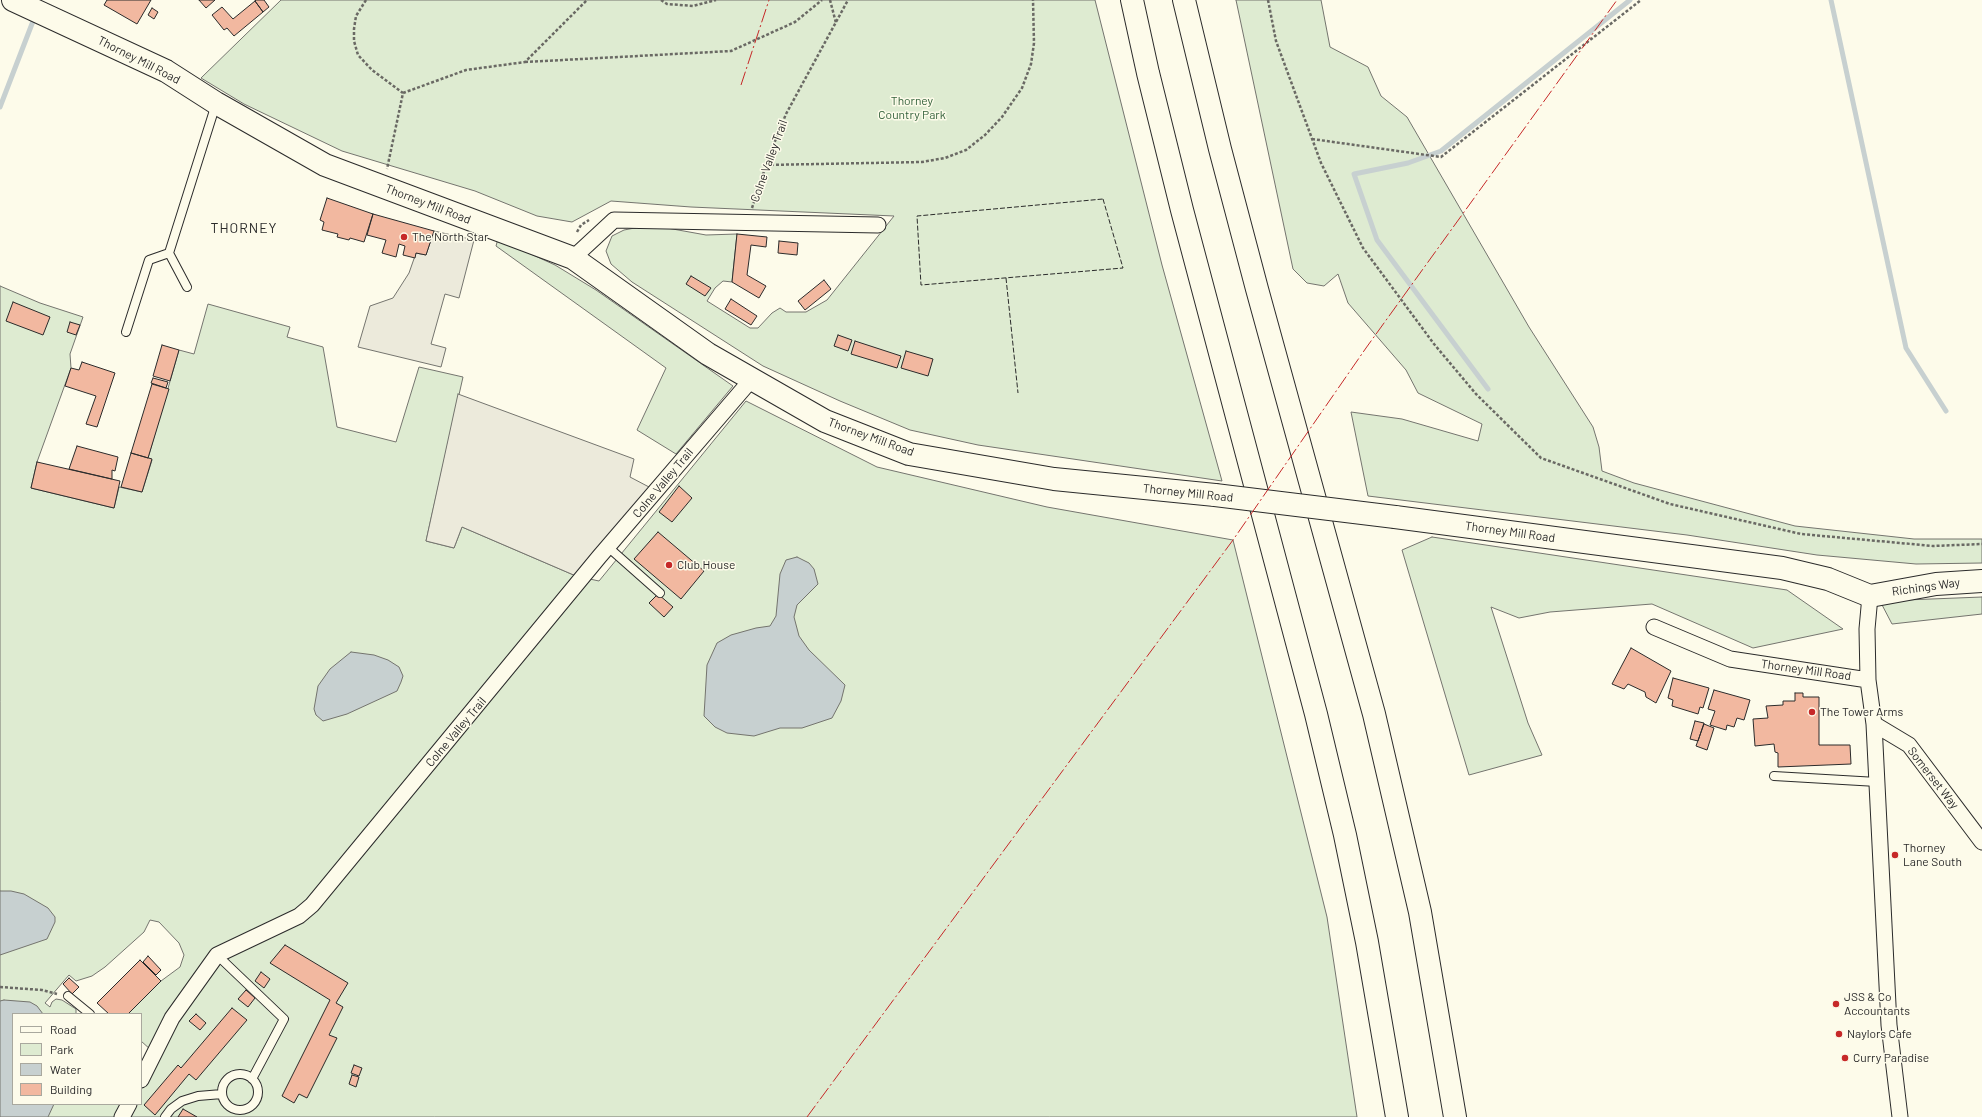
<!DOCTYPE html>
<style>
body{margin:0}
#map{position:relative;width:1982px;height:1117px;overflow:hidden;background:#fdfbea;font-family:Barlow,sans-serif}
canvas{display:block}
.legend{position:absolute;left:12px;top:1013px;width:130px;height:92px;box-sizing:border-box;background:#fdfbea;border:1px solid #a9a89e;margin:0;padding:5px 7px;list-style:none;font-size:12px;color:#2b2b2b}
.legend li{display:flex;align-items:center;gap:8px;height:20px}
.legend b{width:20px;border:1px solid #a9a89e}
</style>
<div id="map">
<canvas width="1982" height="1117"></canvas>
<ul class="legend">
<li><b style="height:5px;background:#fdfbea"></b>Road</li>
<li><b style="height:11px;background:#deebd1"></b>Park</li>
<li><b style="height:11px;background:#c7d0d0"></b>Water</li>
<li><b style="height:11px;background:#f2b8a0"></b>Building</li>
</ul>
</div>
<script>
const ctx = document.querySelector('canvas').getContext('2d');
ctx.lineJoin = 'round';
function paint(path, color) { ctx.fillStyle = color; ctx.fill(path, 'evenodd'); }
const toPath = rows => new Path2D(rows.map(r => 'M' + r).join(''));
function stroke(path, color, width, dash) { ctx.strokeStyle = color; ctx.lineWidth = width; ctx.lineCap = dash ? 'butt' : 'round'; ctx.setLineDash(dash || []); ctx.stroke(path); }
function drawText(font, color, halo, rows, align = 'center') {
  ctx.font = font + ' Barlow,sans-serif'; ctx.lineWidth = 3; ctx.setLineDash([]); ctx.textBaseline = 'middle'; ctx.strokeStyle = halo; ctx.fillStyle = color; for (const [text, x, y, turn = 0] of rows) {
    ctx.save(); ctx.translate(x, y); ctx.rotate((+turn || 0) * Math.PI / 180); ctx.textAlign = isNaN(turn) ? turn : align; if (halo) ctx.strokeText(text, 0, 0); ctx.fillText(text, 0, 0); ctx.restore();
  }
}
const green = toPath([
 [281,0,1095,0,1162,265,1222,481,978,445,910,430,840,401,763,366,632,282,611,264,606,251,612,236,624,230,640,227,656,226,706,235,737,234,732,282,723,281,715,288,707,301,750,328,758,328,772,313,780,308,786,312,806,312,827,300,894,216,691,207,611,201,572,222,537,216,475,191,342,151,244,104,201,78,281,0],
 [1236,0,1321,0,1330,47,1368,67,1381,96,1407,117,1529,327,1593,427,1599,447,1602,471,1634,483,1795,526,1914,539,1982,539,1982,563,1916,564,1817,555,1687,535,1368,496,1351,412,1402,419,1478,441,1482,424,1418,393,1406,370,1348,303,1338,274,1324,286,1307,283,1293,269,1236,0],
 [498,239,555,265,596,290,733,386,676,454,637,430,666,368,496,246,498,239],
 [0,286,40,303,83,317,70,354,71,368,37,462,31,488,114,508,119,487,142,492,152,460,148,458,179,350,194,354,208,304,290,327,287,337,323,347,337,427,396,442,419,367,463,377,426,541,454,548,462,527,576,576,599,581,746,401,877,467,1047,507,1233,540,1327,917,1357,1117,127,1117,134,1104,141,1104,141,1090,174,1021,217,955,151,1050,141,1041,141,1014,128,1014,161,981,180,967,184,955,179,943,159,922,150,920,144,932,105,967,92,976,76,981,69,975,45,1003,50,1007,52,1002,56,999,62,1000,76,1009,76,1014,13,1014,13,1104,122,1104,119,1111,114,1117,0,1117,0,286],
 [1432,537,1787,590,1843,629,1753,648,1652,604,1550,612,1519,618,1491,607,1528,723,1542,755,1469,775,1402,550,1432,537],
 [1982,597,1982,614,1892,624,1880,601,1982,597]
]);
paint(green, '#deebd1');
stroke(green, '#74746e', 1);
const parking = toPath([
 [434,231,474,240,459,298,445,294,431,344,446,348,441,367,358,347,370,306,393,298,409,273,416,253,426,255,434,231],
 [458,394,634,459,630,477,649,487,576,576,462,527,454,548,426,541,458,394]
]);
paint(parking, '#eceadb');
stroke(parking, '#74746e', 1);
const water = toPath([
 [797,557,809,563,814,569,818,584,797,605,794,617,799,636,809,650,845,685,841,701,832,718,802,728,780,728,754,736,727,733,715,727,704,716,707,665,717,643,731,635,756,628,770,626,776,616,780,574,786,560,797,557],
 [351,652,374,655,388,660,399,667,403,676,401,682,397,691,347,714,323,721,316,715,314,709,318,686,330,669,351,652],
 [0,891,11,891,24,894,48,908,55,917,55,922,47,939,0,955,0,891],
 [4,1000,30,1002,37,1006,43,1014,13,1014,13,1104,54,1104,48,1117,0,1117,0,1001,4,1000]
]);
paint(water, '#c7d0d0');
stroke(water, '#74746e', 1);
stroke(toPath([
 [1831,0,1906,348,1946,411],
 [0,107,35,16],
 [1488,389,1377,240,1354,174,1408,163,1441,151,1630,0]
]), '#c7d0d0', 5);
const building = toPath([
 [107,0,151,0,137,24,104,5,107,0],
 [199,0,215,0,206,8,199,0],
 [256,0,264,0,269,7,263,12,255,1,256,0],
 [255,1,263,12,234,36,227,28,224,30,212,15,222,7,233,19,255,1],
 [152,8,158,12,154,19,148,15,152,8],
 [327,198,373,214,364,242,350,238,349,240,337,237,338,234,322,230,324,222,320,220,327,198],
 [373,214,434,231,426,255,416,253,415,258,403,255,405,246,399,244,396,257,382,253,386,240,367,235,373,214],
 [737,234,767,237,766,247,751,245,747,275,766,286,759,298,732,282,737,234],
 [779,241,798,243,797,255,778,253,779,241],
 [691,276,711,288,705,296,686,284,691,276],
 [824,280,831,289,805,310,798,301,824,280],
 [731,299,757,316,751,325,725,309,731,299],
 [13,302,50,317,43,335,6,321,13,302],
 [70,322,80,325,76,335,67,332,70,322],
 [838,335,852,340,848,351,834,346,838,335],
 [855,341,901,356,897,368,851,354,855,341],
 [162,345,179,350,170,381,153,376,162,345],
 [906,351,933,359,928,376,901,368,906,351],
 [82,362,115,373,97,427,86,424,96,396,65,386,71,368,79,370,82,362],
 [153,378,168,382,166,388,151,383,153,378],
 [152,384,169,389,148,458,131,453,152,384],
 [77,446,118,457,115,471,112,470,112,479,69,469,77,446],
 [131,453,152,459,142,492,121,487,131,453],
 [37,462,120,481,114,508,31,488,37,462],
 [679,486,692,498,672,522,659,512,679,486],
 [658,532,704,571,681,599,634,559,658,532],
 [658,594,673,607,664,617,649,603,658,594],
 [1631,648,1671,671,1656,703,1646,697,1645,692,1628,684,1624,689,1612,684,1631,648],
 [1673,678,1709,688,1703,708,1700,707,1698,714,1672,706,1673,700,1668,698,1673,678],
 [1714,690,1750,700,1744,720,1737,718,1734,727,1727,725,1726,730,1710,725,1715,711,1708,709,1714,690],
 [1795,693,1803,693,1803,697,1819,697,1819,745,1850,745,1851,764,1778,767,1778,753,1775,752,1774,744,1755,746,1753,719,1768,718,1766,706,1783,705,1783,701,1795,701,1795,693],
 [1695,721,1704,723,1698,741,1690,739,1695,721],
 [1704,724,1714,728,1707,750,1696,746,1704,724],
 [285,945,348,983,336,1003,343,1007,329,1035,337,1038,307,1098,299,1094,294,1103,282,1096,330,1000,270,963,285,945],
 [148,956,161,970,156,975,143,962,148,956],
 [140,960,161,981,128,1014,109,1014,97,1003,140,960],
 [261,972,270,979,264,988,255,981,261,972],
 [69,978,79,987,72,994,63,984,69,978],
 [246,990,255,998,248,1007,238,999,246,990],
 [232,1008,247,1020,196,1080,189,1074,155,1115,144,1105,178,1065,181,1068,232,1008],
 [196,1014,206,1023,200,1030,189,1021,196,1014],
 [354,1065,362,1068,359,1076,351,1073,354,1065],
 [352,1075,359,1077,356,1087,349,1084,352,1075],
 [183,1109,197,1117,178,1117,183,1109]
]);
paint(building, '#f2b8a0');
stroke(building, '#2b2b2b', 1);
const lane = toPath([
 [169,253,187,287],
 [126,332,149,260,169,253,216,104],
 [608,547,660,593],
 [1774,776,1877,782],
 [217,955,284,1019,252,1079],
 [68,996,90,1014],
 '222 1092a18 18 0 1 1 36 0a18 18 0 1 1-36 0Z',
 [165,1117,171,1109,182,1101,198,1096,222,1094]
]);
const street = toPath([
 [573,258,614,220,878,225],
 [1870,596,1867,629,1868,680,1874,724,1889,1025,1900,1117],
 [1654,627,1730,659,1868,680],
 [1874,724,1909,745,1982,842],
 [141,1080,172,1018,217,955,299,916,312,905,599,557,751,380],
 [122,1117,129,1104]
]);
const secondary = toPath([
 [13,0,166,71,216,103,325,165,573,258,708,354,825,421,909,454,1054,479,1215,495],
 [1395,517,1782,568,1828,579,1870,596,1936,584,1982,581]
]);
const highway = toPath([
 [1132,0,1148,73,1182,210,1316,714,1345,835,1367,942,1397,1117],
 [1184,0,1220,149,1257,289,1374,714,1420,912,1455,1117]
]);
stroke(lane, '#2b2b2b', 10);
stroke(street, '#2b2b2b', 17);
stroke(secondary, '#2b2b2b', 24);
stroke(highway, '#2b2b2b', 24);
stroke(toPath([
 [366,0,356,16,354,29,354,41,358,55,372,70,403,93,387,169],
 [661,0,667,4,693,6,716,0],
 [830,0,836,23],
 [1268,0,1276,41,1321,163,1363,248,1434,344,1476,394,1541,458,1670,504,1801,534,1933,546,1982,544],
 [525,62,731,51,795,22,822,0],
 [403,93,466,70,525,62,587,0],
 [1312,139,1441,157,1641,0],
 [766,165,922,162,945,158,966,150,985,135,1002,117,1022,88,1031,64,1034,43,1033,0],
 [752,208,769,156,786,114,848,0],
 [577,232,581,225,589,220],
 [0,987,42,990,57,994]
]), '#6a6964', 2.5, [3, 2]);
stroke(lane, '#fdfbea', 8);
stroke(street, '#fdfbea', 15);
stroke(secondary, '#fdfbea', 22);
stroke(highway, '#fdfbea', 22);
const secondaryBridge = toPath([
 [1215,495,1395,517]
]);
stroke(secondaryBridge, '#2b2b2b', 24, []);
stroke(secondaryBridge, '#fdfbea', 22);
stroke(toPath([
 [1103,199,1123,268,921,285,917,216,1103,199],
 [1006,278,1018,393]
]), '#2b2b2b', 1, [5, 2]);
stroke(toPath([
 [741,85,769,0],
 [807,1117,1233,540,1366,348,1617,0]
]), '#c62828', 1, [14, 3, 2, 3]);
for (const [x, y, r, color] of [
 [404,237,4,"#c62828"],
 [669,565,4,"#c62828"],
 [1812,712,4,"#c62828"],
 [1895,855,4,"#c62828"],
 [1836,1004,4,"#c62828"],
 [1839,1034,4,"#c62828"],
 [1845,1058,4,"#c62828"]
]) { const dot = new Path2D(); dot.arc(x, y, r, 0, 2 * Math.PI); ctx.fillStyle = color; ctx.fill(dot); stroke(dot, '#fdfbea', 1.5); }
drawText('12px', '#2b2b2b', '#fdfbea', [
 ["Thorney Mill Road",139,60,27],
 ["Colne Valley Trail",769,161,-70],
 ["Thorney Mill Road",428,204,21],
 ["Thorney Mill Road",871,437,20],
 ["Colne Valley Trail",663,483,-50],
 ["Thorney Mill Road",1188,493,6],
 ["Thorney Mill Road",1510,532,8],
 ["Richings Way",1926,587,-8],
 ["Thorney Mill Road",1806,670,8],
 ["Colne Valley Trail",456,732,-50],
 ["Somerset Way",1933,778,52]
]);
drawText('12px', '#34623c', '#fdfbea', [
 ["Thorney",912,101],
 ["Country Park",912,115]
]);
drawText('12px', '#2b2b2b', '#fdfbea', [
 ["The North Star",412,237],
 ["Club House",677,565],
 ["The Tower Arms",1820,712],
 ["Thorney",1903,848],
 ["Lane South",1903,862],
 ["JSS & Co",1844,997],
 ["Accountants",1844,1011],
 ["Naylors Cafe",1847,1034],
 ["Curry Paradise",1853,1058]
], 'left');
ctx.letterSpacing = '1px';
drawText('14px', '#2b2b2b', '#fdfbea', [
 ["THORNEY",244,228]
]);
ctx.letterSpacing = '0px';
</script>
